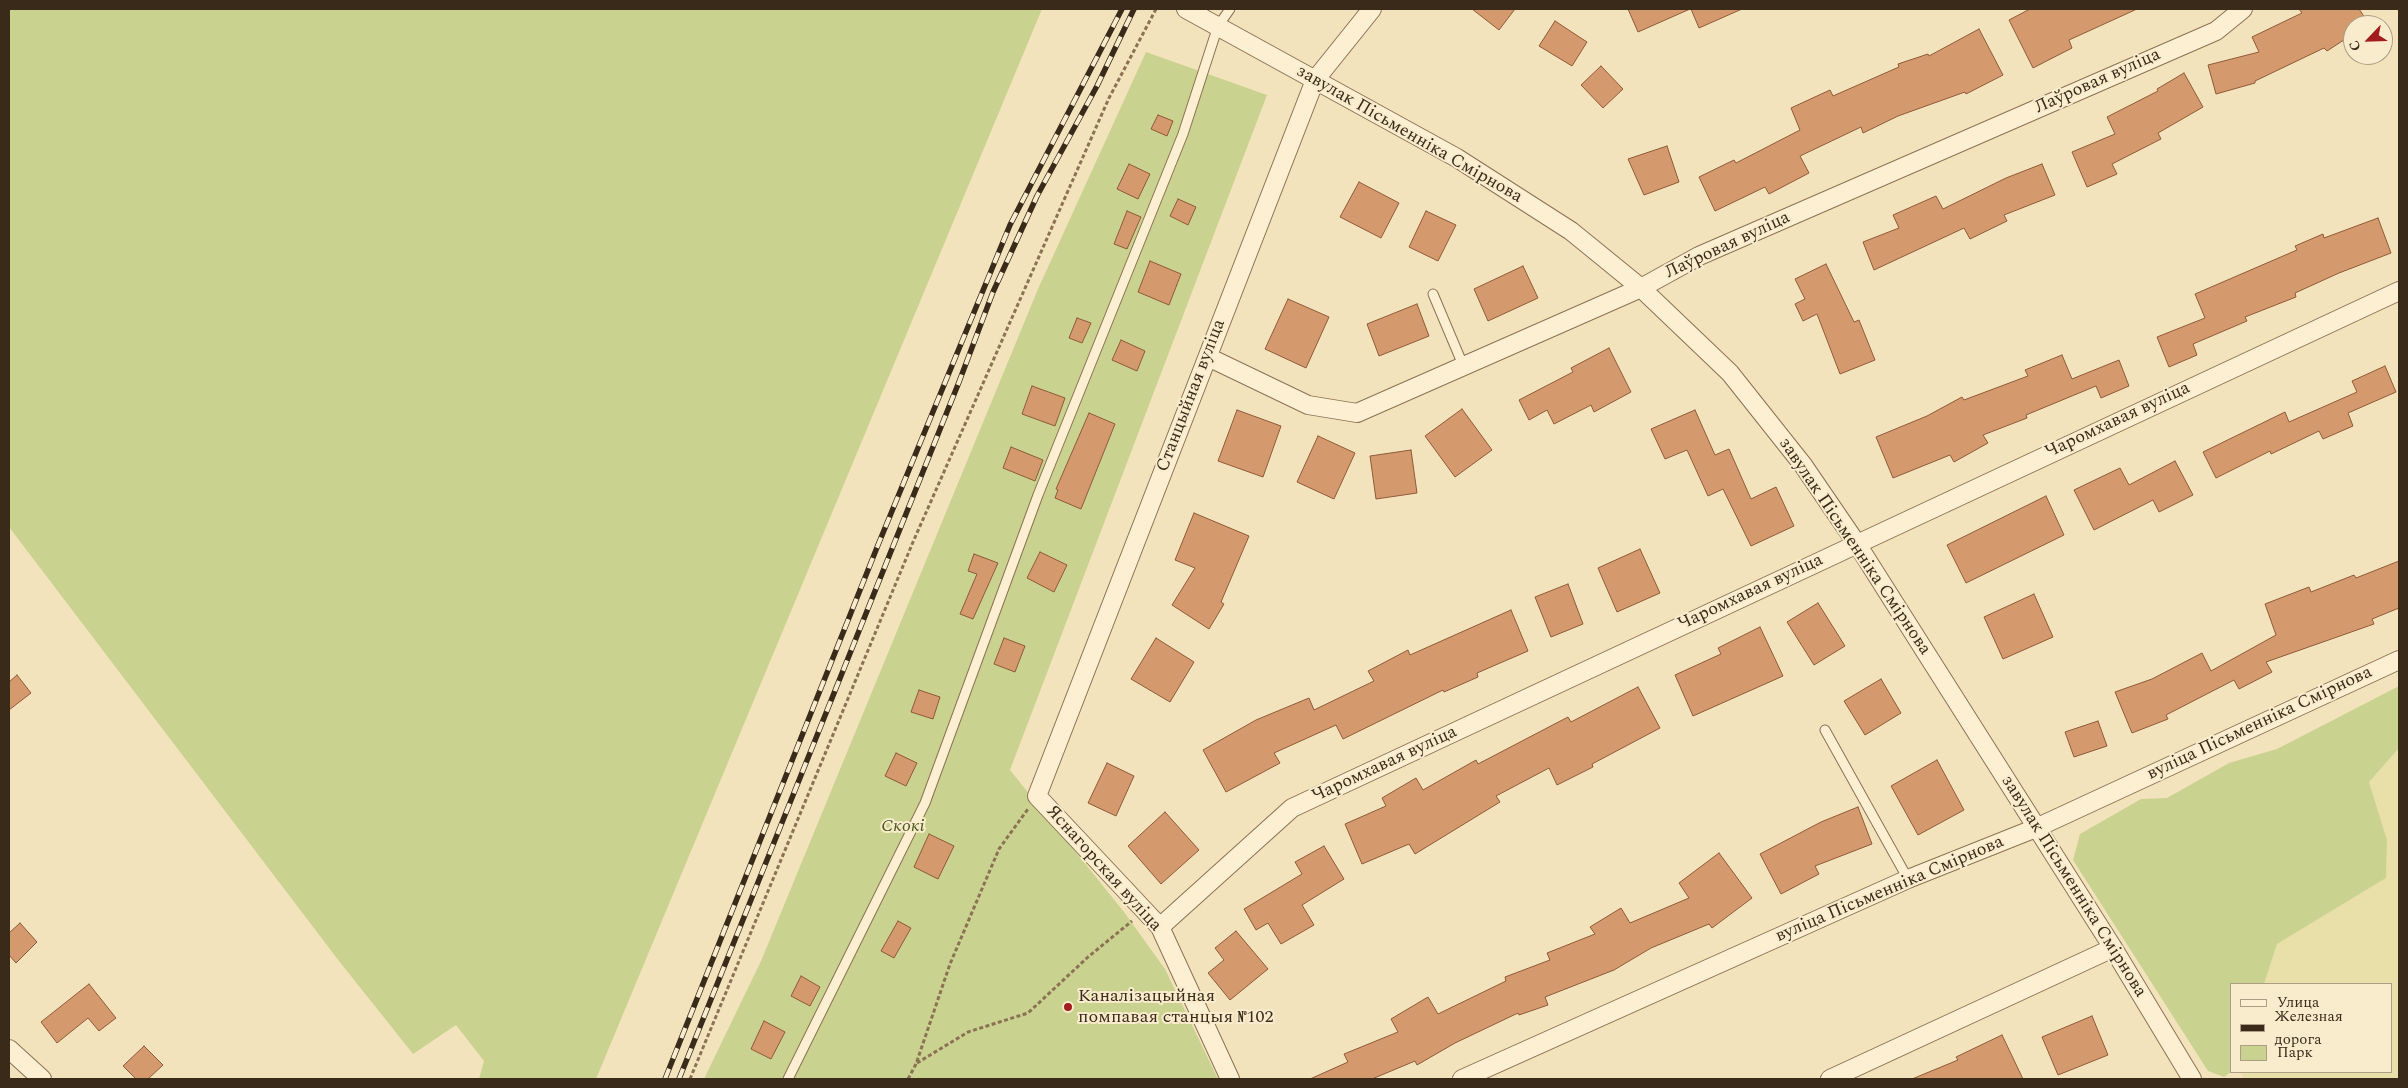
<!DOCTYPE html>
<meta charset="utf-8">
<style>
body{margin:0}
#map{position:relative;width:2408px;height:1088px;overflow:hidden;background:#f3e3bd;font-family:Spectral,serif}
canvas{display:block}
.frame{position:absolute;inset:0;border:10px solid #3a2a1a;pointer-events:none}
.legend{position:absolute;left:2230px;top:983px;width:162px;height:90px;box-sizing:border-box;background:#f9eccd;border:1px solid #ad9e85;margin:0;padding:6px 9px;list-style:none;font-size:15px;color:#3a2a1a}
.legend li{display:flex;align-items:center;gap:10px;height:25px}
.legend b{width:25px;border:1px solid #ad9e85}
.north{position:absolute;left:2343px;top:15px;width:50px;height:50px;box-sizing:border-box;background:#f9eccd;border:1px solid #ad9e85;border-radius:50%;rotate:246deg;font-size:14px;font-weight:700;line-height:20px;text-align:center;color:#3a2a1a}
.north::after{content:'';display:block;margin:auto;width:18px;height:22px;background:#a21d1e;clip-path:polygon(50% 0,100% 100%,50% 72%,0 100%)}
</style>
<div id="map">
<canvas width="2408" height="1088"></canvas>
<div class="frame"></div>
<ul class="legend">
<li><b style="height:6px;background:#fdefd1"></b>Улица</li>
<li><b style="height:6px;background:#3a2a1a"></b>Железная дорога</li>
<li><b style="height:14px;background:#cad290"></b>Парк</li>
</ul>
<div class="north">С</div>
</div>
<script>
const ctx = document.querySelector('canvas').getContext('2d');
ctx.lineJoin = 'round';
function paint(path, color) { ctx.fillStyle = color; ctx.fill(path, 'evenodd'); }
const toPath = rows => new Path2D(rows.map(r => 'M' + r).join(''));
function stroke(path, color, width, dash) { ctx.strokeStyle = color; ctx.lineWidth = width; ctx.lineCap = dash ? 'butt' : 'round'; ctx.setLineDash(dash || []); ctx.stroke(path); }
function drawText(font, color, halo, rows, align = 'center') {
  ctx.font = font + ' Spectral,serif'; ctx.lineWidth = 4; ctx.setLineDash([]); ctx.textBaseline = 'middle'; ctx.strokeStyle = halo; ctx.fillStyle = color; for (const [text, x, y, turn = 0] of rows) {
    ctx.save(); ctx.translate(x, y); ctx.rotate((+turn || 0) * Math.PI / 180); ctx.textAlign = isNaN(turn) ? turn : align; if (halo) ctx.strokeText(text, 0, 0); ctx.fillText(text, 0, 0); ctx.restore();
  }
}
paint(toPath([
 [2399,748,2399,1079,2244,1079,2241,1072,2392,1072,2392,984,2264,984,2277,944,2386,878,2387,840,2369,782]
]), '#e9dfa9');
paint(toPath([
 [9,9,1042,9,596,1079,479,1079,484,1061,456,1025,413,1054,339,961,9,527],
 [1146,52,1267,95,1010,770,1124,912,1165,969,1218,1079,704,1079,761,961,1038,289],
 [2399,686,2399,748,2369,782,2387,840,2386,878,2277,944,2264,984,2232,984,2232,1071,2224,1077,2208,1071,2073,860,2080,834,2141,799,2167,798,2229,763,2277,749]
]), '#cad290');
const building = toPath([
 [1472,9,1515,9,1499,30,1472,9],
 [1628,9,1690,9,1638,32,1628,9],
 [1691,9,1742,9,1699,28,1691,9],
 [2030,9,2137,9,2069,40,2072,48,2033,68,2009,20,2030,9],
 [2299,9,2359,9,2370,25,2353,25,2353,34,2327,51,2324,48,2255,81,2255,83,2216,94,2208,65,2259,52,2252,37,2302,13,2299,9],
 [1555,21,1587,42,1572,66,1539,46,1555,21],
 [1979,29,2003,75,1966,94,1965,92,1898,116,1863,133,1861,127,1800,156,1809,173,1769,194,1765,187,1715,211,1699,177,1734,160,1736,163,1800,130,1791,108,1830,90,1833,96,1899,67,1898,64,1928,54,1929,56,1979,29],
 [1601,66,1623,89,1603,108,1581,85,1601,66],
 [2184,73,2203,107,2158,133,2161,139,2112,164,2117,174,2087,187,2072,152,2115,134,2107,117,2158,91,2157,89,2184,73],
 [1158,115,1173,121,1167,136,1151,129,1158,115],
 [1667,146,1679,182,1644,195,1628,159,1667,146],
 [1129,164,1150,174,1138,199,1117,189,1129,164],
 [2042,164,2055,195,2004,215,2007,221,1970,239,1964,228,1874,270,1863,242,1899,228,1893,215,1936,196,1943,209,2006,178,2042,164],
 [1359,182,1399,203,1381,238,1340,217,1359,182],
 [1178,199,1196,207,1188,225,1170,216,1178,199],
 [1127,211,1141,217,1127,249,1114,244,1127,211],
 [1426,211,1456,225,1438,261,1409,247,1426,211],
 [2378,218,2391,253,2339,273,2295,293,2296,297,2245,317,2247,321,2193,344,2197,355,2169,367,2157,337,2205,318,2195,294,2297,250,2295,246,2323,234,2324,238,2378,218],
 [1150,261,1181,274,1169,305,1138,292,1150,261],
 [1826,264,1854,322,1859,320,1875,360,1840,374,1817,314,1803,321,1795,304,1805,299,1795,279,1826,264],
 [1523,266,1538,298,1488,321,1474,289,1523,266],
 [1288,299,1329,317,1306,368,1265,349,1288,299],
 [1417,304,1429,336,1379,356,1367,324,1417,304],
 [1077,318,1091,323,1082,343,1069,338,1077,318],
 [1121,340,1145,351,1137,371,1112,360,1121,340],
 [1609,348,1631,392,1594,412,1591,405,1554,424,1547,410,1529,420,1519,400,1573,372,1571,368,1609,348],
 [2062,355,2072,379,2119,360,2129,386,2101,398,2096,386,2026,415,2027,418,1983,435,1988,443,1954,462,1950,455,1893,478,1876,437,1927,416,1962,397,1964,400,2028,376,2025,370,2062,355],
 [2385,366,2396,392,2348,413,2353,426,2323,439,2319,431,2271,454,2270,451,2216,478,2203,452,2285,412,2289,422,2357,392,2352,381,2385,366],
 [1032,386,1065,398,1055,426,1022,414,1032,386],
 [1462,409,1492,450,1455,477,1425,436,1462,409],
 [1237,410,1281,426,1263,477,1218,461,1237,410],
 [1695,410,1715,455,1729,449,1751,499,1776,487,1794,526,1751,546,1723,489,1708,496,1687,450,1665,459,1651,429,1695,410],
 [1089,413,1115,424,1081,509,1055,498,1058,490,1056,489,1089,413],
 [1318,436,1355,453,1334,499,1297,482,1318,436],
 [1011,447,1043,460,1035,481,1003,468,1011,447],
 [1411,450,1417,493,1376,499,1370,456,1411,450],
 [2175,461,2193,495,2159,512,2153,500,2094,530,2074,490,2120,468,2129,485,2175,461],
 [2046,496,2064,535,1966,583,1947,545,2046,496],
 [1194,513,1249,536,1221,602,1224,604,1209,629,1172,605,1195,568,1175,560,1194,513],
 [1640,549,1660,593,1617,612,1598,568,1640,549],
 [1040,552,1067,565,1054,592,1027,578,1040,552],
 [974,554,998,563,973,619,960,614,977,574,968,571,974,554],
 [2399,561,2399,608,2372,619,2374,624,2266,662,2272,672,2239,689,2234,680,2166,715,2168,719,2132,733,2115,692,2152,679,2202,653,2211,671,2276,635,2265,604,2309,587,2311,592,2354,575,2356,578,2399,561],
 [1568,584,1583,624,1551,637,1535,597,1568,584],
 [2034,594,2053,637,2003,659,1984,617,2034,594],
 [1818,603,1845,646,1814,665,1787,622,1818,603],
 [1511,610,1528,651,1477,673,1478,677,1444,692,1443,690,1343,739,1336,725,1274,753,1280,763,1226,792,1203,750,1256,720,1309,698,1314,710,1374,681,1368,671,1408,650,1410,655,1511,610],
 [1760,627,1783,676,1693,716,1675,675,1721,654,1718,648,1760,627],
 [1004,638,1025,646,1015,672,994,664,1004,638],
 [1156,638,1194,662,1170,702,1131,679,1156,638],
 [17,675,31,693,9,710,9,682,17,675],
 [1881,679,1901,713,1865,735,1844,701,1881,679],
 [1638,687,1660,728,1592,764,1593,767,1557,785,1549,768,1496,796,1500,802,1415,854,1409,844,1362,864,1345,824,1386,806,1382,798,1416,778,1423,790,1476,760,1478,764,1568,717,1571,722,1638,687],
 [919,690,940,697,933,719,911,712,919,690],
 [2098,721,2107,746,2074,757,2065,732,2098,721],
 [896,753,917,763,906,786,885,776,896,753],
 [1937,760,1964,810,1918,835,1891,786,1937,760],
 [1107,763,1134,776,1116,816,1088,803,1107,763],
 [1858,807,1872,844,1815,866,1819,874,1781,894,1760,854,1821,822,1858,807],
 [1165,812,1199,850,1161,884,1128,846,1165,812],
 [929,834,954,846,938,879,914,867,929,834],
 [1324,846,1344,879,1302,905,1314,925,1281,944,1268,923,1256,930,1244,909,1302,874,1295,862,1324,846],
 [1719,853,1752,898,1712,928,1709,924,1651,948,1614,970,1545,997,1548,1005,1519,1015,1518,1013,1455,1043,1417,1065,1415,1061,1372,1079,1310,1079,1348,1062,1344,1054,1398,1032,1391,1019,1428,997,1438,1014,1506,981,1505,977,1550,960,1547,953,1595,934,1590,927,1621,908,1630,923,1689,898,1679,883,1719,853],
 [898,921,911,928,894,958,881,951,898,921],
 [20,923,37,942,16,963,9,955,9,933,20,923],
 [1236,931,1268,969,1230,1000,1208,973,1224,960,1215,948,1236,931],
 [801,976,820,987,810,1006,791,996,801,976],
 [89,984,116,1018,99,1031,88,1018,57,1043,41,1022,89,984],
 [2092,1016,2108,1055,2058,1075,2042,1037,2092,1016],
 [764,1021,785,1032,771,1059,751,1049,764,1021],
 [2002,1035,2023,1079,1912,1079,1958,1060,1956,1057,2002,1035],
 [144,1046,163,1065,148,1079,136,1079,123,1066,144,1046]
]);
paint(building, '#d5996e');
stroke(building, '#8e5a37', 1);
const service = toPath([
 [1433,294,1463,365],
 [1825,730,1908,879],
 [788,1079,925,803,1038,495,1183,134,1218,26,1230,9]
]);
const minor = toPath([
 [1186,9,1457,158,1571,231,1641,288,1730,373,1803,465,1857,544,2113,948,2192,1079],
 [1208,357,1308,405,1357,413,1641,288,1699,256,2216,31,2243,9],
 [1160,927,1292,808,2399,291],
 [9,1049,42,1079],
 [1230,1079,1160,927,1037,796,1315,80,1372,9],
 [1462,1079,1908,879,2036,828,2399,660],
 [1830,1079,2113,948]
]);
stroke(service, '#8c7254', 11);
stroke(minor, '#8c7254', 20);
stroke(toPath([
 [917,1063,968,1032,1028,1013,1088,957,1132,921],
 [690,1079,913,542,1109,98,1156,9],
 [908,1079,916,1064,950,964,999,849,1028,809]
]), '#8c7254', 3, [4, 2.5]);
stroke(service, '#fdefd1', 9);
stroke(minor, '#fdefd1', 18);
const rail = toPath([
 [665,1079,878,545,1010,225,1122,9],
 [679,1079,959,382,993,292,1037,196,1097,86,1134,9]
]);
stroke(rail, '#3a2a1a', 5.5);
stroke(rail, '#f9eccd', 4, [11]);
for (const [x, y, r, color] of [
 [1068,1007,5,"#a21d1e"]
]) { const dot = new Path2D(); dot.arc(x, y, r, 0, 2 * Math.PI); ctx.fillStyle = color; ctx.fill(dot); stroke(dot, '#f9eccd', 2); }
drawText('18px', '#3a2a1a', '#f9eccd', [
 ["Лаўровая вуліца",2098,82,-24],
 ["завулак Пісьменніка Смірнова",1409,135,30],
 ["Лаўровая вуліца",1728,246,-25],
 ["Станцыйная вуліца",1192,396,-69],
 ["Чаромхавая вуліца",2118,421,-25],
 ["завулак Пісьменніка Смірнова",1854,547,56],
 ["Чаромхавая вуліца",1751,593,-25],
 ["вуліца Пісьменніка Смірнова",2260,724,-25],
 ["Чаромхавая вуліца",1385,765,-25],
 ["Яснагорская вуліца",1103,869,48],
 ["завулак Пісьменніка Смірнова",2073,887,58],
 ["вуліца Пісьменніка Смірнова",1890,890,-23]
]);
drawText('italic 18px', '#4a591f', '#f9eccd', [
 ["Скокі",903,827]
]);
drawText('18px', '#3a2a1a', '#f9eccd', [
 ["Каналізацыйная",1078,997],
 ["помпавая станцыя №102",1078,1018]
], 'left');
</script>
